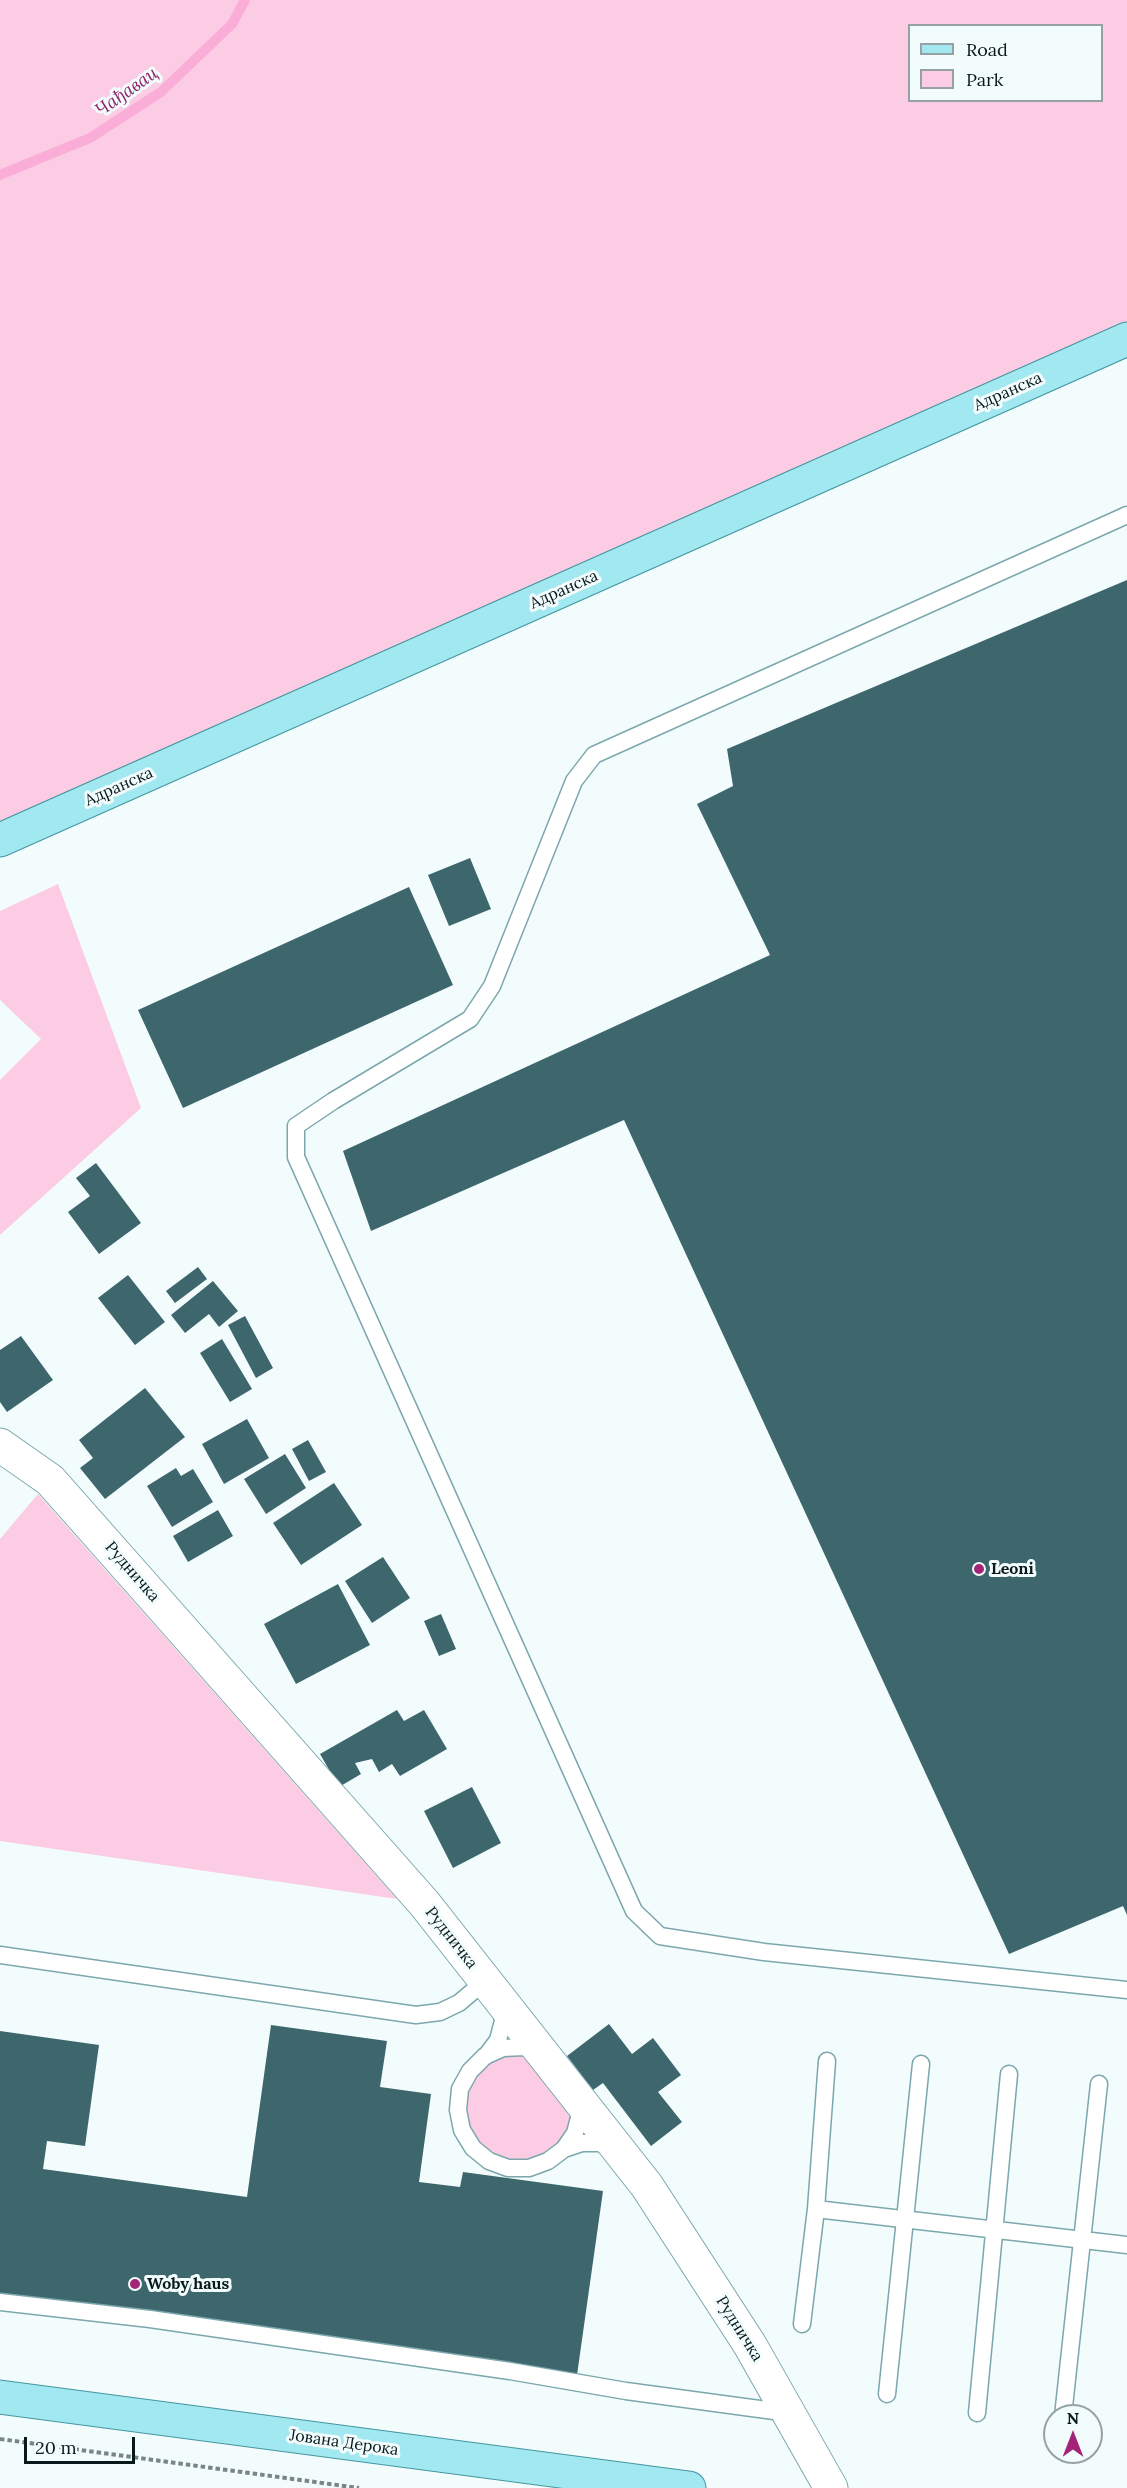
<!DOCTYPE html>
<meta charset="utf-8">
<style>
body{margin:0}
#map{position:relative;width:1127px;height:2488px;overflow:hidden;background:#f3fcfd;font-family:Lora,serif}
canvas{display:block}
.legend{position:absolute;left:908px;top:24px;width:195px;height:78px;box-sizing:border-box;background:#f3fcfd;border:2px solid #95a1a3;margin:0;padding:8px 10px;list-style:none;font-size:18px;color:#07191b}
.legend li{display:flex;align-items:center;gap:12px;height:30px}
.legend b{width:30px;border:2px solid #95a1a3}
.north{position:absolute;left:1043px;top:2404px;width:60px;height:60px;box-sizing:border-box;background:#f3fcfd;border:2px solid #95a1a3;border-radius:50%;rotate:0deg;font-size:16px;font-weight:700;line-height:24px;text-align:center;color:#07191b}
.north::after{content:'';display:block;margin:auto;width:21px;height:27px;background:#a42577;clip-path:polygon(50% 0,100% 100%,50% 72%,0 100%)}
.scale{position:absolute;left:24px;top:2437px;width:111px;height:27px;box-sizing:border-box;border:3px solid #07191b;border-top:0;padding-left:8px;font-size:18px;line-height:21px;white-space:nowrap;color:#07191b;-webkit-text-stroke:4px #f3fcfd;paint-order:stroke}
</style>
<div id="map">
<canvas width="1127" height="2488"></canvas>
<ul class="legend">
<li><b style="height:8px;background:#a2e8f1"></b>Road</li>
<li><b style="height:16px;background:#fbcce4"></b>Park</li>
</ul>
<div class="north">N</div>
<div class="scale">20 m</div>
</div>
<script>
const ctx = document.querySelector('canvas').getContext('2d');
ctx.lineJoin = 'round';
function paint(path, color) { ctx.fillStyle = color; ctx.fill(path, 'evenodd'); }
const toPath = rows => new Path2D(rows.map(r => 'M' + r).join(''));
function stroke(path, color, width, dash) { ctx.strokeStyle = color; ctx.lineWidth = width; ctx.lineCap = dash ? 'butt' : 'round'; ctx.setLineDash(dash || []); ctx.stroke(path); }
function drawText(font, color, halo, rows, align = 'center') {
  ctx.font = font + ' Lora,serif'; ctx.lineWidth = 6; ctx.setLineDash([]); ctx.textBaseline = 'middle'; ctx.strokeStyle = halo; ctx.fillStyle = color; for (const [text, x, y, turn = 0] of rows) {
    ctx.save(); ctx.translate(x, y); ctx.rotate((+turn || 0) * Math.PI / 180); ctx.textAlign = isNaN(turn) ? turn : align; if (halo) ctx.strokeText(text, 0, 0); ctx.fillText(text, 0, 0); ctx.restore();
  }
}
paint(toPath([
 [0,0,1127,0,1127,339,0,835],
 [910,26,1102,26,1102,100,910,100],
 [58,884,141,1108,0,1235,0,1080,41,1039,0,1000,0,911],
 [38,1494,397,1899,0,1841,0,1539],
 [523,2047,579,2100,575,2133,529,2168,473,2148,460,2089,470,2071]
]), '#fbcce4');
stroke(toPath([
 [0,175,90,138,161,92,232,24,245,0]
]), '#faaed7', 10);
paint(toPath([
 [1127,580,1127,1915,1123,1906,1009,1954,624,1120,371,1231,343,1151,770,955,697,804,733,786,727,749],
 [470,858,491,909,449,926,428,875],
 [409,887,453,985,183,1108,138,1010],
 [96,1163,141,1223,99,1254,68,1212,90,1196,76,1178],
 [198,1267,207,1279,175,1303,166,1291],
 [128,1275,165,1322,135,1345,98,1298],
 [213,1281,238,1311,219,1327,209,1314,185,1333,171,1315],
 [245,1316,273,1368,256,1378,228,1325],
 [21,1336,53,1380,7,1412,0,1402,0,1350],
 [222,1339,252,1389,230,1402,200,1353],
 [145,1388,185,1437,105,1499,80,1468,93,1458,79,1440],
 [247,1419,269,1458,224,1484,202,1444],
 [308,1440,326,1472,309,1481,292,1449],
 [285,1454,306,1488,266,1514,244,1479],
 [176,1468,181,1476,193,1469,213,1502,172,1527,147,1486],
 [334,1483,362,1525,301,1565,273,1523],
 [218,1510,233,1536,188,1562,173,1536],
 [383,1557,410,1598,372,1623,345,1581],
 [338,1584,370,1645,296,1684,264,1624],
 [441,1614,456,1649,439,1656,424,1621],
 [397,1710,404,1721,424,1710,447,1749,400,1776,392,1764,379,1772,372,1759,355,1763,361,1774,339,1787,320,1754],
 [472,1787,501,1843,453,1868,424,1811],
 [609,2024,632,2054,653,2038,681,2075,658,2092,682,2122,651,2146,603,2083,593,2090,567,2056],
 [271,2025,387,2041,380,2087,431,2094,419,2182,460,2187,463,2172,603,2191,577,2375,0,2296,0,2031,99,2045,85,2146,47,2141,43,2169,247,2197]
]), '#3d676d');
const service = toPath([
 [1127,515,594,755,574,781,492,986,470,1019,333,1101,296,1126,296,1157,634,1911,660,1936,764,1952,1127,1990],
 [0,1955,416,2015,440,2012,459,2003,485,1981],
 [536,2049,523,2047,503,2048,485,2056,470,2071,460,2089,458,2110,462,2130,473,2148,489,2161,508,2168,529,2168,548,2161,564,2149,575,2133,580,2114,580,2103],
 [486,2056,498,2040,503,2021,500,2006],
 [564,2149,582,2143,599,2143,612,2147],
 [816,2209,1127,2245],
 [0,2302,150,2319,510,2371,626,2391,789,2413],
 [802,2324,816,2209,827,2061],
 [887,2394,921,2064],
 [977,2413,1009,2074],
 [1063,2416,1099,2084]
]);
const minor = toPath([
 [0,1445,50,1480,424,1903,647,2186,750,2345,831,2488]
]);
const primary = toPath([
 [0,840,1127,339],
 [0,2397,689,2488]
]);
stroke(service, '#7ba7ad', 19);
stroke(minor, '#7ba7ad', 35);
stroke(primary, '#4396a0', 35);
stroke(toPath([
 [0,2439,359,2488]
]), '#788688', 4, [4.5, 3]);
stroke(service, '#fff', 16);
stroke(minor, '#fff', 33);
stroke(primary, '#a2e8f1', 33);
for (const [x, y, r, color] of [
 [979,1569,6,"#a42577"],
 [135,2284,6,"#a42577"]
]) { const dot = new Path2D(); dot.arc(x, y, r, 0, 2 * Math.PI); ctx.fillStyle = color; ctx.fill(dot); stroke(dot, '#f3fcfd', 2); }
drawText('16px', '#07191b', '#f3fcfd', [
 ["Адранска",1008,392,-24],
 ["Адранска",564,590,-24],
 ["Адранска",119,787,-24],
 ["Рудничка",132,1572,49],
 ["Рудничка",451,1938,52],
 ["Рудничка",739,2329,58],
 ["Јована Дерока",344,2443,8]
]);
drawText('bold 16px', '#07191b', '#f3fcfd', [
 ["Leoni",991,1569],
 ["Woby haus",147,2284]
], 'left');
drawText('italic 18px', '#8d2166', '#f3fcfd', [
 ["Чађавац",127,92,-35]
]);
</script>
